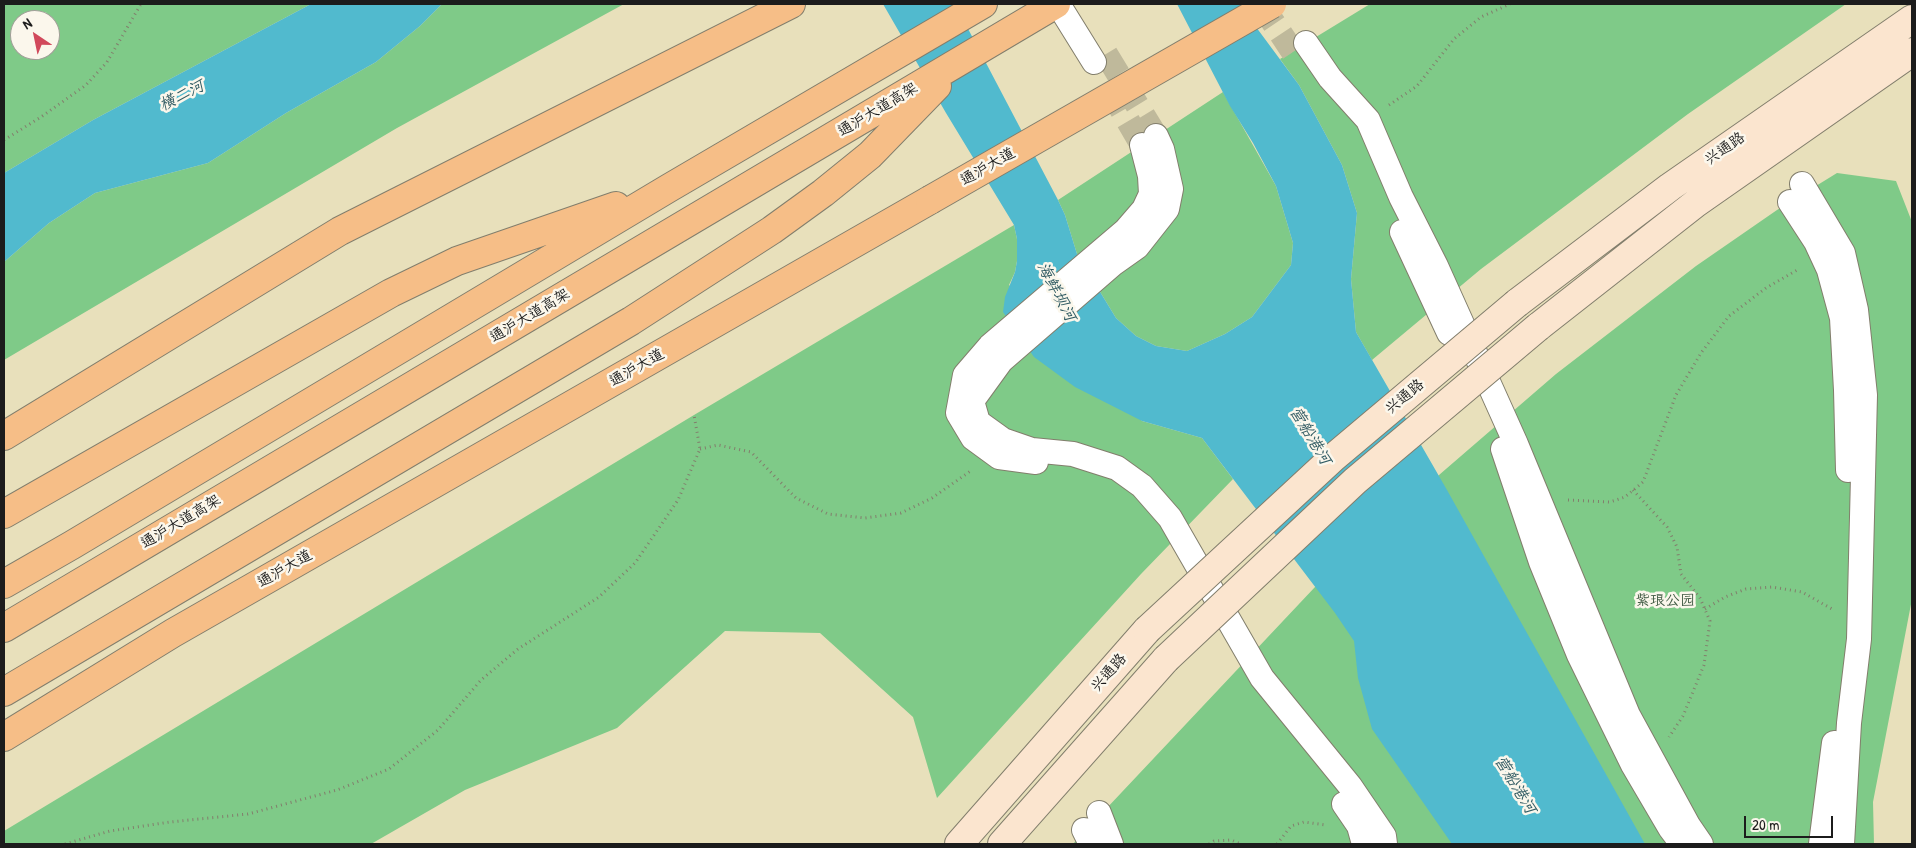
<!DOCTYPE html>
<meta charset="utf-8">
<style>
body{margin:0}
#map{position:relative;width:1916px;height:848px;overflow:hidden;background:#e8e0bb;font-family:"Patrick Hand",sans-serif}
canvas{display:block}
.frame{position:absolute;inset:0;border:5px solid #1c1c1c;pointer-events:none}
.north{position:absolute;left:10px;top:10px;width:50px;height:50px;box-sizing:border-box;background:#fbf7ec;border:1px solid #a29f99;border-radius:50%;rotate:326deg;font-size:14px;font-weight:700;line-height:20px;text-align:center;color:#1c1c1c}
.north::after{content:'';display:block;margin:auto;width:18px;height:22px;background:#d1495b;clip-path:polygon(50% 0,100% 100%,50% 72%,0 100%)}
.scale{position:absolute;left:1744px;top:816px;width:89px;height:22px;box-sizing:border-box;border:2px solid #1c1c1c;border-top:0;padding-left:6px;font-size:15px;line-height:18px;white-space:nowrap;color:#1c1c1c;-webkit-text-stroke:4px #fbf7ec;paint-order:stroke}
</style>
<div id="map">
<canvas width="1916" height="848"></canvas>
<div class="frame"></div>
<div class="north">N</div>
<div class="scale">20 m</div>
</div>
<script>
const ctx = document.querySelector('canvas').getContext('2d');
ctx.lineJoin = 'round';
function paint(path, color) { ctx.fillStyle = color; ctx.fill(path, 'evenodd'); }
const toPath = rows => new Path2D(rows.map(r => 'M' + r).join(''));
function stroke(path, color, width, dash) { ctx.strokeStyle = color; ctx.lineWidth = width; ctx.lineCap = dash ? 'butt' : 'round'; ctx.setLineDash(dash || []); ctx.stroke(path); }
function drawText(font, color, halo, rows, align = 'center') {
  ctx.font = font + ' "Patrick Hand","LXGW WenKai TC",sans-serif'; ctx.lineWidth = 5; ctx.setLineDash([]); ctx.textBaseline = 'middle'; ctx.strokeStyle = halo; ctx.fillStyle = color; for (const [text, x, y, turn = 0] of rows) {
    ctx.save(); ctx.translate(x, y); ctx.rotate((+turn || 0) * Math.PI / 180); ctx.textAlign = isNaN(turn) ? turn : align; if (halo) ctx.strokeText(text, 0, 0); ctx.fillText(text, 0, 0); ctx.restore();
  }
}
paint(toPath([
 [4,4,311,4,93,120,4,173],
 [20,20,50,20,50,50,20,50],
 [442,4,624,4,397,128,4,360,4,262,49,223,95,193,208,163,286,113,376,62,420,26],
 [1370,4,1846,4,1688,114,1481,269,1372,360,1356,332,1351,279,1357,213,1342,165,1299,85,1280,59],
 [1223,92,1276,186,1293,243,1291,265,1252,317,1225,334,1187,351,1156,346,1136,336,1116,318,1077,254,1065,215,1058,200],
 [1837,173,1896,181,1912,222,1912,599,1873,802,1874,844,1073,844,1315,587,1439,475,1556,374,1696,266,1777,210],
 [1014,225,1017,239,1017,261,1015,272,1009,285,1142,421,1202,438,1233,479,1141,574,937,798,913,717,820,633,725,631,617,728,465,790,371,844,4,844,4,831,694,415]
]), '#7fca88');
paint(toPath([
 [311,4,442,4,420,26,376,62,286,113,208,163,95,193,49,223,4,262,4,173,93,120],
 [883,4,955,4,1058,200,1065,215,1077,254,1116,318,1136,336,1156,346,1187,351,1225,334,1252,317,1291,265,1293,243,1276,186,1253,143,1230,106,1177,4,1239,4,1299,85,1342,165,1357,213,1351,279,1356,332,1447,490,1645,844,1452,844,1372,729,1358,678,1354,641,1335,613,1202,438,1142,421,1075,387,1034,357,1003,312,1005,297,1015,272,1017,261,1017,239,1014,225,946,113]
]), '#51bace');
stroke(toPath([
 [1261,4,1293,52],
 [1106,54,1156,136],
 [1110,90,1142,145]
]), '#bfb99b', 24, [24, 12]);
const street = toPath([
 [1058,4,1094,62],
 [1306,43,1330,78,1368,120,1401,197,1436,266,1516,444,1628,715,1688,825,1701,844],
 [1156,136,1162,149,1171,189,1167,209,1137,247,1113,264,1001,361,972,401,978,422,1003,440,1032,450,1073,454,1117,468,1142,486,1170,518,1262,678,1350,786,1384,836,1385,844],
 [1802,184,1843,253,1856,310,1865,395,1859,639,1849,723,1842,844],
 [1790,202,1816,242,1829,270,1842,318,1846,390,1848,470],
 [1402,232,1449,333],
 [1503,449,1541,562,1579,655,1633,765,1670,828,1682,844],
 [1036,462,999,457,973,438,958,413,965,375,990,346,1125,231,1144,209,1151,194,1150,176,1142,145],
 [1344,804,1359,826,1364,844],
 [1099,813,1111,844],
 [1084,830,1091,844],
 [1821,844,1834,743]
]);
const secondary = toPath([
 [1517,303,1670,187,1912,19],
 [1538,327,1696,203,1912,52],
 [959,844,1147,630],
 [1002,844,1166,659]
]);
const primary = toPath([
 [4,436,340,231,791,4],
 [4,737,173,633,930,200]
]);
const highway = toPath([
 [4,514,391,293,457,261,616,206],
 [4,584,72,545,669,188,983,4],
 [4,628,1056,4],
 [4,692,631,321,772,230,823,193,870,155,937,86]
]);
stroke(street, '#827e6c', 26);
stroke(secondary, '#827e6c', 30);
stroke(primary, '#827e6c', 30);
stroke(highway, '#827e6c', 30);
stroke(toPath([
 [1389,105,1417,86,1454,39,1481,17,1510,4],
 [4,140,41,117,86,85,107,62,141,4],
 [700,449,718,445,751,452,796,498,828,514,865,518,901,513,932,498,972,470],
 [1633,490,1667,527,1677,547,1681,574,1700,598,1710,621,1704,665,1683,716,1669,737],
 [1568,500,1610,502,1625,497,1643,482,1676,395,1701,353,1729,316,1766,288,1799,269],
 [1705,609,1725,597,1746,589,1772,587,1802,592,1832,609],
 [65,844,110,831,170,822,248,814,337,790,389,769,438,730,481,680,518,649,599,597,635,563,678,500,700,449,694,415],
 [1209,844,1214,841,1231,840,1241,844],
 [1277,844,1291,826,1304,822,1326,825]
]), '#827e6c', 3, [1, 4]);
stroke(street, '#fff', 24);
stroke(secondary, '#fbe5cf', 28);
stroke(primary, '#f6be87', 28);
stroke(highway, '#f6be87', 28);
const secondaryBridge = toPath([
 [1147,630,1334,457,1517,303],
 [1166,659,1355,481,1538,327]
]);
const primaryBridge = toPath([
 [930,200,1272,4]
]);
stroke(secondaryBridge, '#827e6c', 30, []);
stroke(primaryBridge, '#827e6c', 30, []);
stroke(secondaryBridge, '#fbe5cf', 28);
stroke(primaryBridge, '#f6be87', 28);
drawText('15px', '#1c1c1c', '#fbf7ec', [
 ["通沪大道高架",878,110,-31],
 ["兴通路",1725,149,-35],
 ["通沪大道",988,167,-30],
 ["通沪大道高架",530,316,-31],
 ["通沪大道",637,368,-30],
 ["兴通路",1405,397,-40],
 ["通沪大道高架",181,522,-31],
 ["通沪大道",285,569,-30],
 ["兴通路",1109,673,-49]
]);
drawText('15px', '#3f5942', '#fbf7ec', [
 ["紫琅公园",1665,601]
]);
drawText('italic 16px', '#315b63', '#fbf7ec', [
 ["横二河",182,96,-27],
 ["海鲜坝河",1056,292,62],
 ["营船港河",1310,436,59],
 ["营船港河",1515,785,59]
]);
</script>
